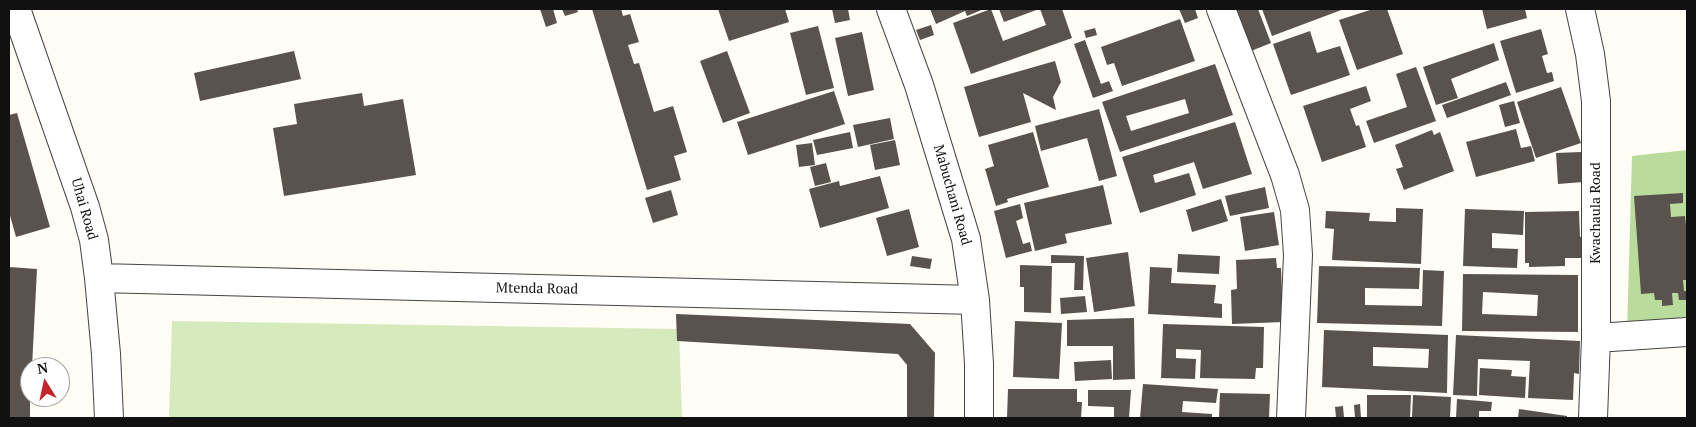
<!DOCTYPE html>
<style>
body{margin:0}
#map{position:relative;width:1696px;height:427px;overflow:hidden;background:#fffdf5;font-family:"PT Serif",serif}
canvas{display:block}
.frame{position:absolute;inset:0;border:10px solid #111;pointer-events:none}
.north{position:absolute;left:20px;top:357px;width:50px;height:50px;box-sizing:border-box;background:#fff;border:1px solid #a0a0a0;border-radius:50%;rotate:350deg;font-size:14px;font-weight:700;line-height:20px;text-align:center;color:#111}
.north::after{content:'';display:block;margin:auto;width:18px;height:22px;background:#c4262e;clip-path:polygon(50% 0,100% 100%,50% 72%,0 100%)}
</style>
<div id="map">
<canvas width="1696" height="427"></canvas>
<div class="frame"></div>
<div class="north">N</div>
</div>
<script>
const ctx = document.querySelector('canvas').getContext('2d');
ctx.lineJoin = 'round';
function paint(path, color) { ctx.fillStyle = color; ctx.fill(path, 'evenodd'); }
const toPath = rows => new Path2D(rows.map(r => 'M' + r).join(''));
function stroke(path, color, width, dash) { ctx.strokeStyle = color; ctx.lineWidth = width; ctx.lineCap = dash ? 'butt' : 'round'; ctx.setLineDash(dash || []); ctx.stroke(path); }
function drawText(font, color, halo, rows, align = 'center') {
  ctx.font = font + ' "PT Serif",serif'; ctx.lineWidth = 5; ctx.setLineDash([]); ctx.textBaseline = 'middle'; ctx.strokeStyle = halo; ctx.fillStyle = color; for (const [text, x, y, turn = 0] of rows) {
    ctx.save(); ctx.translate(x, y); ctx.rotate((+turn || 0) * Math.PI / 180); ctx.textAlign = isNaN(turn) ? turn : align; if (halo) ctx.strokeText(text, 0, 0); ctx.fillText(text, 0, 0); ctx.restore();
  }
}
paint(toPath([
 [172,321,679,329,682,418,169,418]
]), '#d5ebbd');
paint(toPath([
 [1687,150,1687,329,1627,333,1632,156]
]), '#b9dc9c');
paint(toPath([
 [540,9,553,9,557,23,546,27],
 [562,9,577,9,578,12,565,16],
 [592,9,621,9,623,16,630,14,639,42,628,45,634,64,639,63,654,112,673,106,687,152,674,156,681,180,647,190],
 [718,9,785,9,789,22,729,41],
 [832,9,848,9,850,20,835,23],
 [930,9,984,9,967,16,965,11,936,24],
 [991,9,1003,41,1046,25,1040,9,1062,9,1072,38,971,74,953,23],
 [999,9,1039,9,1004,22],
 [1179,9,1195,9,1198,18,1185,23],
 [1235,9,1258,9,1271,43,1251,51],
 [1262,9,1344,9,1272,36],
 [1373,9,1387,9,1403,54,1357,70,1339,20],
 [1482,9,1525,9,1527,18,1487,29],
 [1180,19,1195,61,1122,86,1114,63,1107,65,1101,47],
 [931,25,934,35,920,40,916,30],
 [818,26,834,88,806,95,790,33],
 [1095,28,1097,35,1086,38,1084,31],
 [1541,29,1548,54,1542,56,1547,73,1552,72,1554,81,1516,93,1500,41],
 [1310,31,1317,53,1340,46,1350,75,1291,95,1273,44],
 [862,32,874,90,848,96,835,38],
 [1085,40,1101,84,1109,81,1113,91,1093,98,1074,44],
 [1494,43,1499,60,1451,79,1458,98,1436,105,1423,67],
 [294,51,301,79,200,101,194,73],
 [727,51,750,113,723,123,700,61],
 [1055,61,1061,82,1053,97,1056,110,1023,93,1031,122,979,137,964,87],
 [1215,64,1233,115,1120,152,1102,102],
 [1185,99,1189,113,1131,131,1126,116],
 [1416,67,1436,121,1374,143,1366,121,1407,107,1396,74],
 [1506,82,1511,95,1447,118,1442,105],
 [1366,86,1371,101,1350,109,1356,126,1359,125,1366,147,1322,162,1303,106],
 [1561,87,1581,143,1536,158,1517,102],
 [834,91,845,124,748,155,737,122],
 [362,93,364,106,403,99,416,175,284,196,273,128,297,124,294,104],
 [1514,101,1520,123,1505,127,1499,105],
 [1099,109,1117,176,1099,181,1087,138,1041,151,1035,126],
 [17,113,50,227,16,237,9,212,9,115],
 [890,118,894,139,858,147,853,125],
 [1235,122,1252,174,1203,189,1194,162,1153,175,1155,183,1189,173,1196,195,1140,213,1122,157],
 [1516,129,1521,148,1531,146,1535,161,1476,177,1466,142],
 [1432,130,1434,135,1440,132,1454,171,1404,190,1396,169,1403,167,1395,145],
 [850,132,853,148,817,155,813,140],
 [1033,132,1049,187,1007,199,1008,202,996,206,985,169,994,166,988,145],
 [895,140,900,165,875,170,870,145],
 [812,143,815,165,799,167,796,145],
 [1581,152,1583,182,1558,184,1556,153],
 [826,163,831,182,815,186,810,167],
 [880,176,889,208,820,228,809,189,839,181,840,186],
 [1103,185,1112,224,1065,234,1067,243,1035,251,1024,203],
 [1265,187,1269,208,1230,216,1225,196],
 [671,190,678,215,653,223,645,198],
 [1683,193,1683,203,1670,204,1671,217,1685,216,1687,236,1687,280,1683,280,1684,291,1687,291,1687,300,1679,300,1678,293,1672,293,1673,305,1662,306,1662,300,1655,300,1654,293,1641,294,1634,196],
 [1221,199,1228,221,1192,232,1186,210],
 [1020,204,1023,218,1016,221,1023,244,1030,242,1032,251,1006,258,994,211],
 [1396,208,1423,209,1421,264,1332,260,1334,229,1325,228,1326,211,1370,213,1369,221,1396,222],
 [909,209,919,247,887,256,876,218],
 [1465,209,1524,211,1523,235,1492,233,1492,248,1518,249,1517,268,1463,266],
 [1579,211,1580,237,1587,236,1587,258,1565,258,1565,266,1529,267,1529,263,1525,263,1525,212],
 [1274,212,1279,245,1245,251,1240,217],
 [1128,252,1135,306,1094,312,1086,258],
 [1178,254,1220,256,1219,274,1177,272],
 [1051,255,1084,256,1083,290,1074,290,1075,263,1051,263],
 [912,256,932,259,930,269,910,266],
 [1276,258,1277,268,1281,268,1283,322,1232,324,1231,290,1237,289,1236,260],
 [1020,265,1052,266,1051,313,1024,312,1024,287,1020,287],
 [1319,266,1420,268,1419,289,1365,288,1365,305,1422,306,1423,270,1444,271,1442,326,1317,323],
 [9,267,37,269,32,367,30,367,30,418,9,418],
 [1150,267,1172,268,1171,283,1216,285,1214,303,1222,304,1222,318,1148,314],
 [1463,274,1578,275,1578,332,1462,331],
 [1483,292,1538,295,1537,316,1482,314],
 [1085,296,1087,312,1061,314,1060,298],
 [676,314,910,324,935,353,934,418,907,418,907,365,898,354,677,341],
 [1134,318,1135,379,1113,380,1113,346,1067,346,1067,320],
 [1015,321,1062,323,1059,379,1013,377],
 [1163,324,1264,327,1263,368,1256,368,1255,379,1200,378,1201,350,1176,349,1176,358,1196,359,1195,379,1161,378],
 [1324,330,1448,335,1447,393,1322,387],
 [1373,347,1429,349,1428,368,1373,366],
 [1456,335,1580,341,1579,374,1574,373,1573,400,1528,398,1530,361,1478,359,1477,396,1453,395],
 [1111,360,1112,379,1075,381,1074,362],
 [1480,368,1512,370,1511,376,1526,377,1525,398,1479,395],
 [1143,384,1218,389,1216,403,1183,401,1182,412,1212,414,1212,418,1140,418],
 [1008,389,1077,389,1077,402,1082,402,1081,418,1007,418],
 [1088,390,1131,390,1129,418,1114,418,1114,407,1088,406],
 [1220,393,1270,394,1269,418,1219,418],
 [1367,395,1411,395,1410,418,1367,418],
 [1413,395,1451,397,1450,418,1412,417],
 [1457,399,1492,402,1491,411,1479,411,1479,418,1456,418],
 [1360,404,1361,418,1355,418,1354,405],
 [1343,406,1344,418,1336,418,1335,407],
 [1519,409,1567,416,1567,418,1518,418]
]), '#5a524d');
const minor = toPath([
 [16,9,85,207,94,240,99,278,106,354,109,418],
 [891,9,919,85,966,239,975,300,979,364,979,418],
 [1221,9,1285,175,1295,210,1298,255,1291,418],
 [1580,9,1590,54,1596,101,1596,338,1593,418],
 [99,278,975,300],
 [1596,338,1687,332]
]);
stroke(minor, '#444', 30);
stroke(minor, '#fff', 28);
drawText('14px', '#111', '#fff', [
 ["Mabuchani Road",952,195,74],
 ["Uhai Road",84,209,74],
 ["Kwachaula Road",1596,213,-90],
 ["Mtenda Road",537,289,1]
]);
</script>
